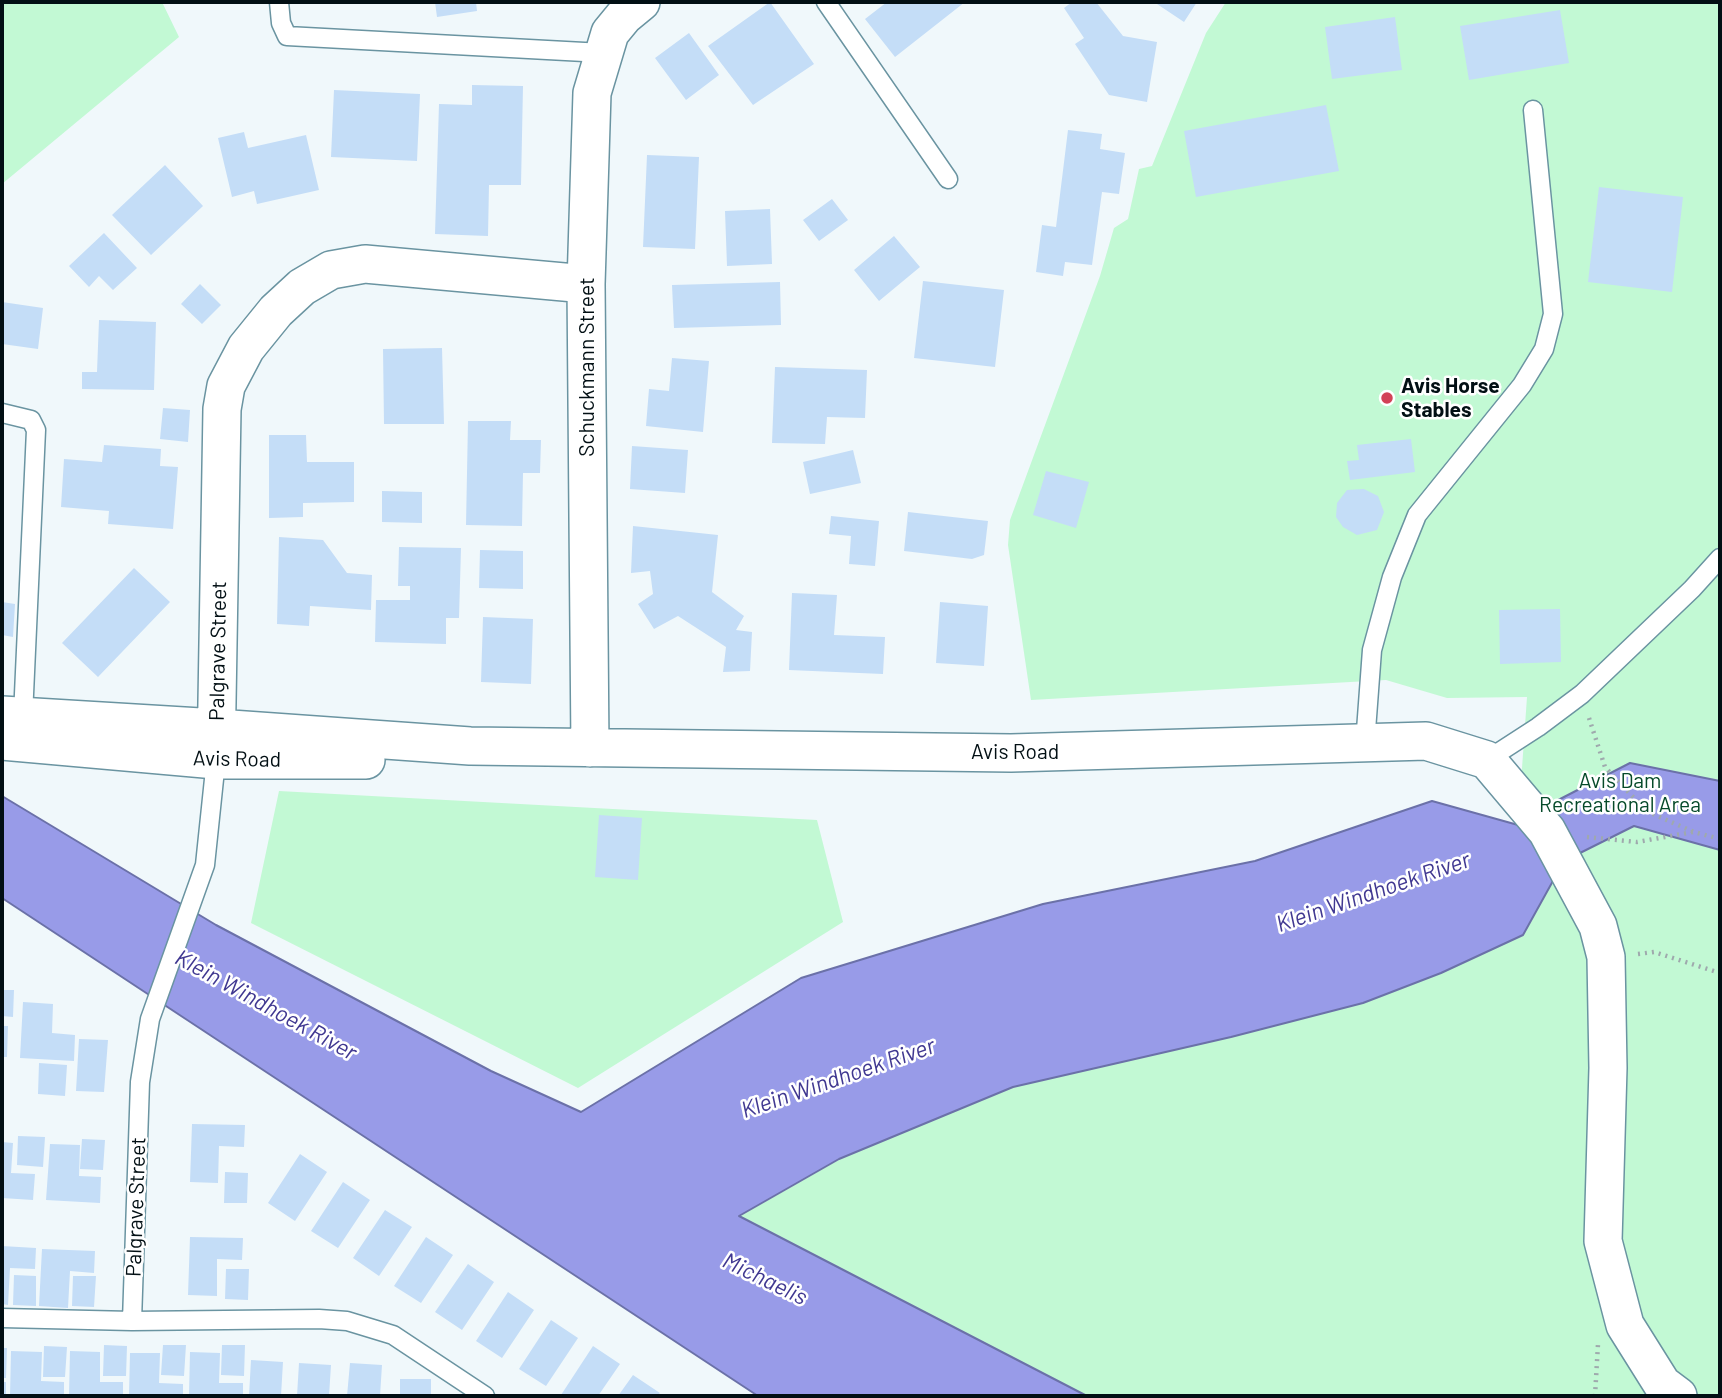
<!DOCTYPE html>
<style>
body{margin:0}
#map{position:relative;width:1722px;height:1398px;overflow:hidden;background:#f0f8fb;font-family:Barlow,sans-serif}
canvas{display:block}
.frame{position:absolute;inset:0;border:4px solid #020f14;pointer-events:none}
</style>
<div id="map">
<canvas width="1722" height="1398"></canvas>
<div class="frame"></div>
</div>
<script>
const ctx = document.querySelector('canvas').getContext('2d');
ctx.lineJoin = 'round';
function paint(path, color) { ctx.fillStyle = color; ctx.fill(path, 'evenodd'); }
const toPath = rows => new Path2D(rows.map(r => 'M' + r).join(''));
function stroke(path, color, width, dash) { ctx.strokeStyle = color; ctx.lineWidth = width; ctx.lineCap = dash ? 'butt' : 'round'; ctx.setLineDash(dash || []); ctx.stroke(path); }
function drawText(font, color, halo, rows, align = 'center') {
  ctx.font = font + ' Barlow,sans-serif'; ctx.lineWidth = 5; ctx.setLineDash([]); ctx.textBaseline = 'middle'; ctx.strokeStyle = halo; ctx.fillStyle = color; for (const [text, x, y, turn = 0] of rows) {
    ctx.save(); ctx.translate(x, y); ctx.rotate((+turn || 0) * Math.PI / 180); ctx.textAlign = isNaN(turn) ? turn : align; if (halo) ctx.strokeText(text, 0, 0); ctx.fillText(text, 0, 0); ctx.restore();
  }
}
paint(toPath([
 [2,2,162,2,179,37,2,184],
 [1226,2,1720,2,1720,1396,1087,1396,738,1217,840,1159,1013,1087,1231,1037,1518,825,1527,697,1447,698,1386,680,1031,700,1008,545,1010,520,1100,276,1114,228,1128,219,1139,169,1152,166,1206,33],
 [279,791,817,820,843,922,578,1088,251,923]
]), '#c2f9d4');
const water = toPath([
 [1630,763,1720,781,1720,850,1634,826,1564,861,1523,935,1441,973,1363,1003,1231,1037,1013,1087,839,1159,739,1216,1087,1396,758,1396,2,898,2,796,216,925,491,1071,581,1112,801,978,1043,904,1255,861,1432,801,1518,825,1531,814,1630,763]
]);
paint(water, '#989be8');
stroke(water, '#6b71a8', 2);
paint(toPath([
 [435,2,476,2,477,11,437,17],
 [770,2,814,64,753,105,708,46],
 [887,2,965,2,895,57,865,19],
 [1072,2,1096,2,1123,36,1157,42,1147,102,1109,95,1075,44,1084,38,1064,8],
 [1154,2,1197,2,1184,22],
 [1560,10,1569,63,1469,80,1460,26],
 [1395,17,1402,70,1332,79,1325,27],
 [689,33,719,75,686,100,655,58],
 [472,85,523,86,521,185,489,185,488,236,435,234,439,104,472,105],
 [334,90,420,94,417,161,331,157],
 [1326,105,1339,171,1196,197,1184,131],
 [1068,130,1102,134,1100,149,1125,153,1119,194,1102,192,1092,265,1065,262,1063,276,1036,272,1042,225,1056,227],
 [244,132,248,148,306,135,319,190,257,204,254,191,232,197,218,138],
 [647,155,699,157,695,249,643,247],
 [165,165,203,206,151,255,112,215],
 [1599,187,1683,197,1672,292,1588,282],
 [832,199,848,220,819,241,803,220],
 [770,209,772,264,727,266,725,211],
 [104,233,137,268,113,290,99,276,89,287,69,266],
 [894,236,920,267,879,301,854,270],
 [923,281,1004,290,995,367,914,358],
 [780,282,781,325,674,328,672,285],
 [200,284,221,305,202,324,181,304],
 [2,302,43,308,38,349,2,344],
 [99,320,156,322,154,390,82,389,82,372,97,372],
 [442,348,444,424,384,424,383,349],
 [672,358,709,361,703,432,646,426,649,389,669,391],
 [775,367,867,370,865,418,827,417,825,444,772,443],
 [163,408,190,410,188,442,160,439],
 [468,421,511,421,510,440,541,440,540,473,523,473,522,526,466,525],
 [269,435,306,435,307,462,354,462,354,502,303,503,303,517,269,518],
 [1411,439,1415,472,1350,480,1347,461,1359,460,1357,445],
 [104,445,161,449,160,466,178,467,173,529,108,524,109,511,61,507,64,459,102,462],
 [632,446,688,450,685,493,630,489],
 [853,450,861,483,810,494,803,462],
 [1046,471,1089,482,1076,528,1033,515],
 [1364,489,1378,496,1384,512,1377,530,1357,535,1343,527,1336,517,1337,503,1347,490],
 [382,491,422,492,422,523,382,522],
 [908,512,988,521,984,555,972,559,904,551],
 [831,516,879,521,875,566,849,564,851,536,829,534],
 [633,526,718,535,712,592,744,616,736,630,752,632,750,671,723,672,726,647,678,616,654,629,638,604,653,594,650,571,631,573],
 [279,537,323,540,347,573,372,575,371,610,310,606,309,626,277,624],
 [399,547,461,548,459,618,446,618,446,644,375,642,376,600,410,600,410,586,398,586],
 [480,550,523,551,523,589,479,588],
 [134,568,170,602,98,677,62,643],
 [792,593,837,595,834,635,885,637,883,674,789,670],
 [2,602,15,604,13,637,2,635],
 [940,602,988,606,984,666,936,663],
 [1560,609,1561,662,1500,664,1499,610],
 [483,617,533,619,531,684,481,682],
 [599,815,642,818,638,880,595,877],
 [2,990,14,990,13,1017,2,1016],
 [23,1002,53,1004,52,1033,75,1035,74,1061,20,1058],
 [2,1026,8,1026,7,1057,2,1057],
 [79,1039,108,1040,104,1092,76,1091],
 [39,1063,67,1065,65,1096,38,1094],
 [192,1124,245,1125,244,1147,219,1146,218,1183,190,1182],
 [18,1136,45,1137,43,1167,17,1165],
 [82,1139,105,1140,103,1170,80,1169],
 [2,1142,13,1143,11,1173,35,1174,33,1200,2,1198],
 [50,1144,80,1145,79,1176,101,1177,100,1203,46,1200],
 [300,1154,327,1172,295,1221,268,1203],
 [225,1172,248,1173,247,1203,224,1203],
 [343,1182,370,1200,338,1248,311,1231],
 [385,1210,412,1227,379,1276,353,1258],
 [190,1237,243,1238,242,1260,217,1259,217,1296,188,1295],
 [426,1237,453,1255,421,1303,394,1286],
 [2,1246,36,1248,35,1269,10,1268,8,1305,2,1304],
 [42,1249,95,1251,94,1273,70,1271,68,1308,39,1306],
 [468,1264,494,1282,462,1330,435,1312],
 [226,1269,249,1269,248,1300,225,1299],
 [14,1275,36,1276,36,1306,13,1305],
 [73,1276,96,1276,94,1307,72,1306],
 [508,1292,534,1310,502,1358,476,1341],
 [551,1320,578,1338,546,1386,519,1369],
 [104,1345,127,1346,126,1376,103,1376],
 [163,1345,186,1345,184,1376,161,1375],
 [222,1345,245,1345,244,1376,221,1375],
 [44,1346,67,1347,65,1377,43,1377],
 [593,1346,620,1364,598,1396,563,1396,561,1395],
 [2,1348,7,1348,6,1378,2,1378],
 [11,1351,42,1352,41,1381,64,1382,64,1396,10,1396],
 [70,1351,100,1352,100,1382,123,1382,123,1396,69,1396],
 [190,1352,220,1353,219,1383,243,1383,243,1396,189,1396],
 [130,1353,160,1353,159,1383,183,1384,183,1396,129,1396],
 [251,1360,283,1362,281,1396,249,1396],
 [299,1363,331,1365,329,1396,297,1396],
 [350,1363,382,1365,380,1396,347,1396],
 [633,1375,660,1393,657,1396,618,1396],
 [400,1379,431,1379,431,1396,400,1396],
 [2,1382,6,1382,6,1396,2,1396]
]), '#c4ddf7');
const service = toPath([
 [279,2,281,23,287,36,603,53],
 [826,2,948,179],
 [2,413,31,420,36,430,23,716],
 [1365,744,1372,650,1392,577,1417,515,1522,385,1544,349,1553,314,1533,110],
 [1487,760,1538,727,1582,694,1692,589,1720,558],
 [2,1318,132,1321,319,1319,347,1321,393,1335,485,1396],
 [132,1321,140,1082,150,1019,205,865,216,760]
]);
const minor = toPath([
 [2,715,217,728,470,746,1011,753,1426,741,1487,760,1547,831,1598,926,1606,957,1608,1068,1603,1241,1625,1325,1662,1384,1678,1396],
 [2,741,216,760,366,760],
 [590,748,586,284,592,93,610,33,624,16,641,2],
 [216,760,222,409,226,386,246,348,276,311,302,287,331,270,365,264,586,284]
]);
stroke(service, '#6a94a1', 21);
stroke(minor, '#6a94a1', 40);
stroke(toPath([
 [1589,718,1605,767,1646,811,1694,832,1720,839],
 [1587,837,1637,842,1693,832],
 [1638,954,1654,952,1720,973],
 [1595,1396,1598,1344]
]), '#9fa9ad', 4.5, [2, 5]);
stroke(service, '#fff', 18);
stroke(minor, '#fff', 37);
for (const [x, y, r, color] of [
 [1387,398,7,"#d24257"]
]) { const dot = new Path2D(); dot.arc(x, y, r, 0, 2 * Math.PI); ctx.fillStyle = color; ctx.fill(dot); stroke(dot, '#fff', 2.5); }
drawText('21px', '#020f14', '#fff', [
 ["Schuckmann Street",587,367,-90],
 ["Palgrave Street",218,651,-89],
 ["Avis Road",1015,752],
 ["Avis Road",237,759,1],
 ["Palgrave Street",136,1207,-88]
]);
drawText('bold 21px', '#020f14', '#fff', [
 ["Avis Horse",1401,386],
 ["Stables",1401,410]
], 'left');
drawText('21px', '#064a2a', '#fff', [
 ["Avis Dam",1620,781],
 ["Recreational Area",1620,805]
]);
drawText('italic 23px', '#403891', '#fff', [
 ["Klein Windhoek River",1373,892,-19],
 ["Klein Windhoek River",266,1005,29],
 ["Klein Windhoek River",838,1078,-19],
 ["Michaelis",765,1279,26]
]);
</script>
